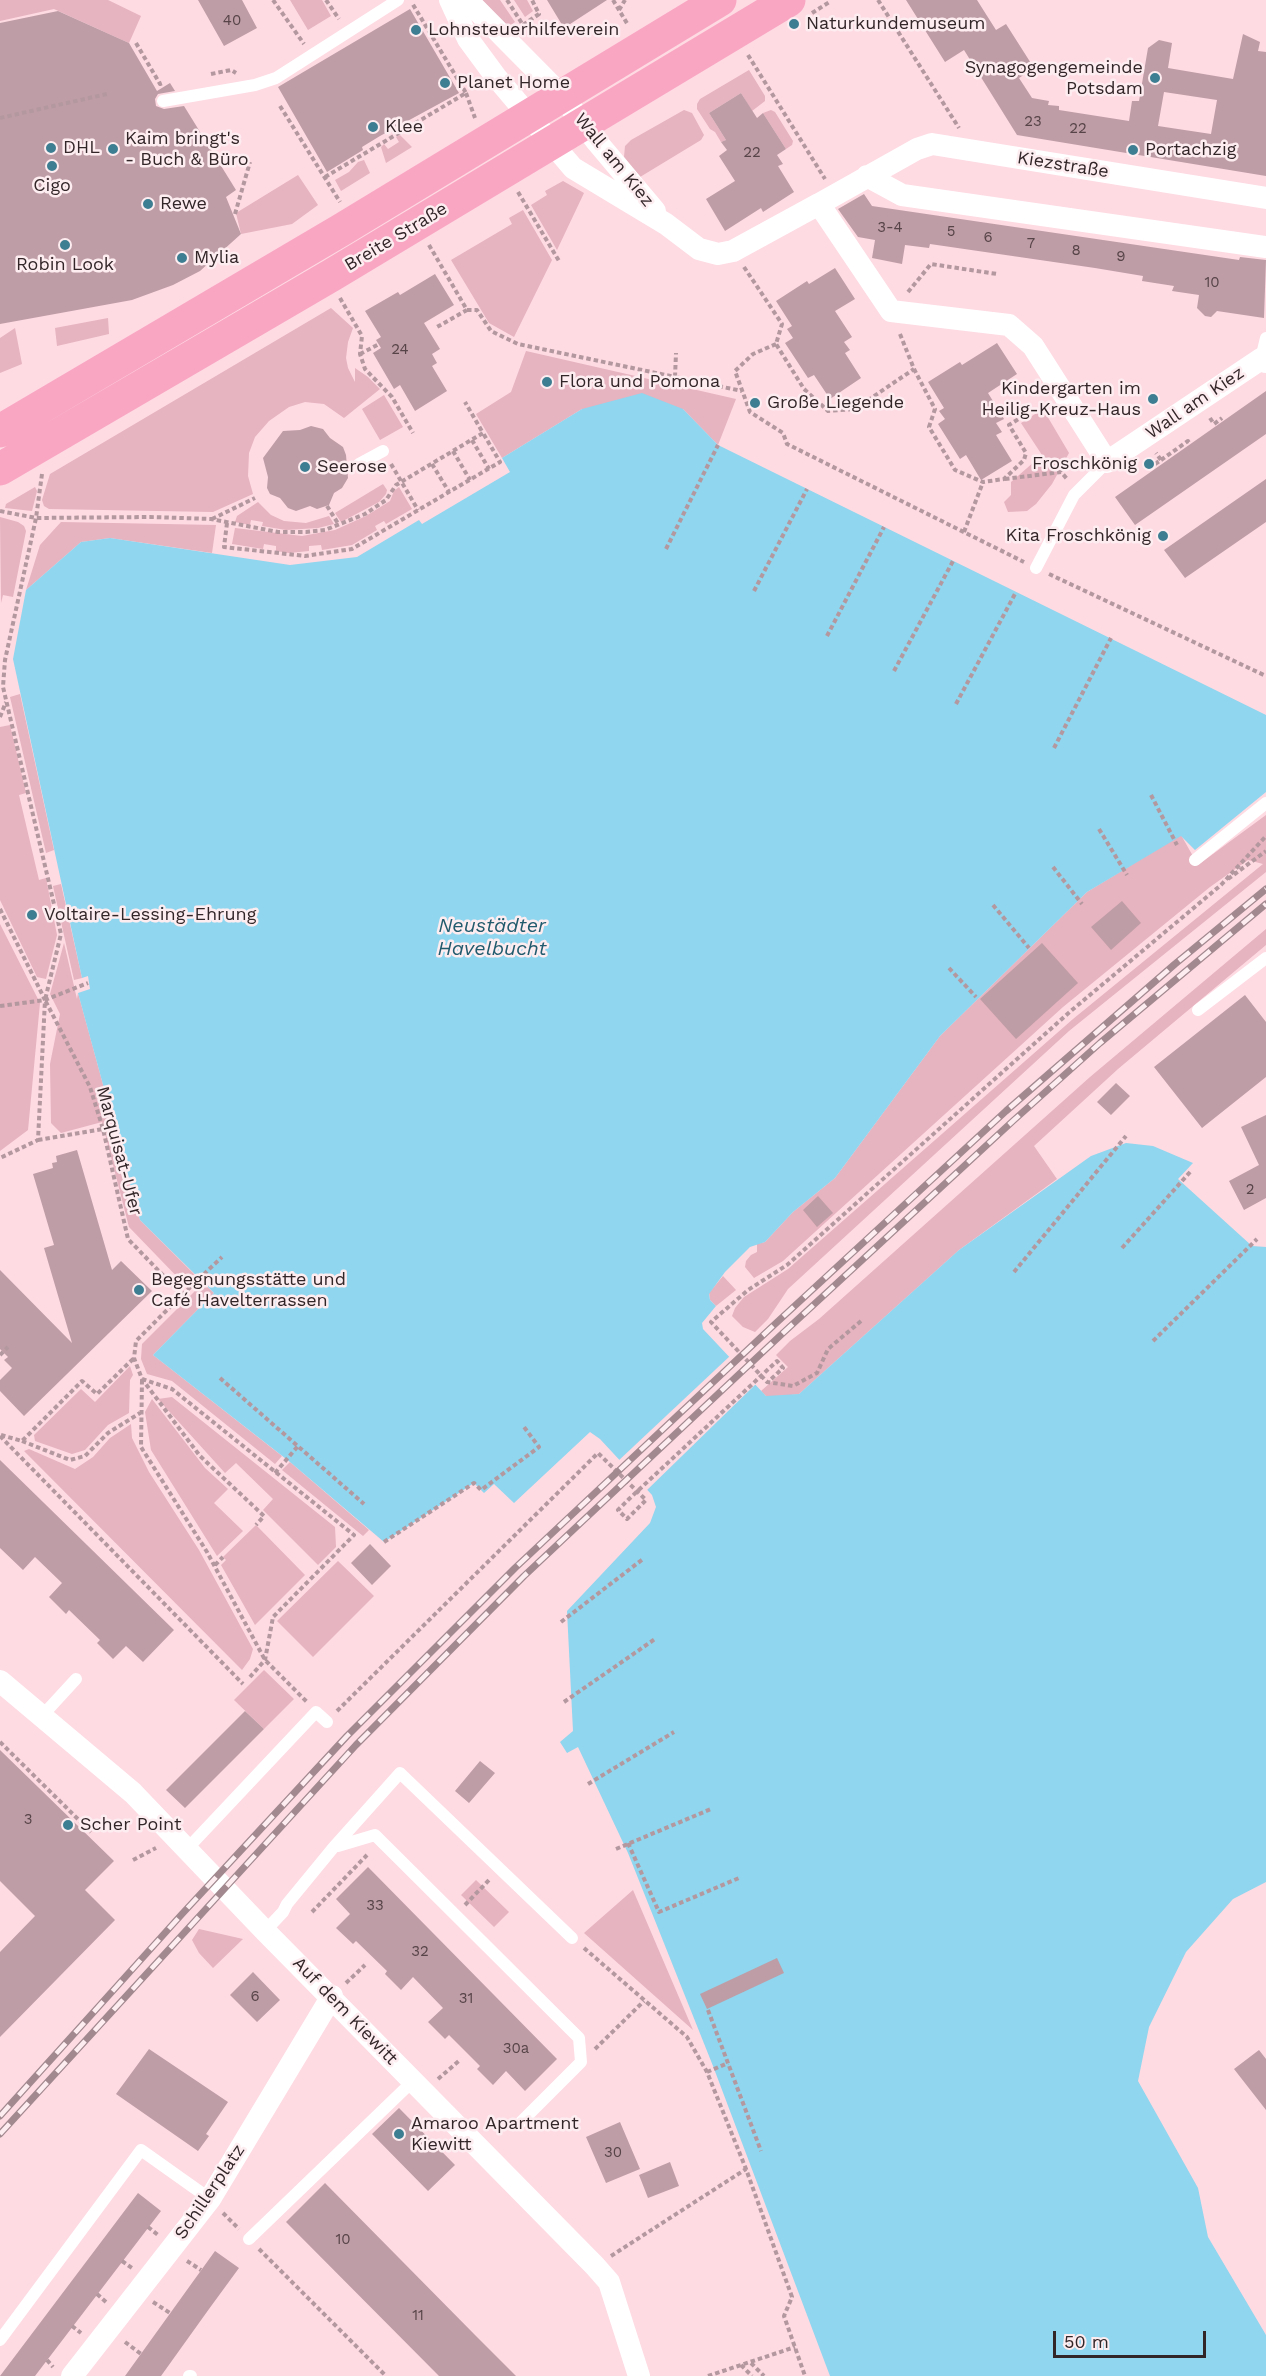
<!DOCTYPE html>
<meta charset="utf-8">
<style>
body{margin:0}
#map{position:relative;width:1266px;height:2376px;overflow:hidden;background:#fedae3;font-family:"Work Sans",sans-serif}
canvas{display:block}
.scale{position:absolute;left:1053px;top:2331px;width:153px;height:27px;box-sizing:border-box;border:3px solid #332629;border-top:0;padding-left:8px;font-size:18px;line-height:21px;white-space:nowrap;color:#332629;-webkit-text-stroke:4px #fdedf1;paint-order:stroke}
</style>
<div id="map">
<canvas width="1266" height="2376"></canvas>
<div class="scale">50 m</div>
</div>
<script>
const ctx = document.querySelector('canvas').getContext('2d');
ctx.lineJoin = 'round';
function paint(path, color) { ctx.fillStyle = color; ctx.fill(path, 'evenodd'); }
const toPath = rows => new Path2D(rows.map(r => 'M' + r).join(''));
function stroke(path, color, width, dash) { ctx.strokeStyle = color; ctx.lineWidth = width; ctx.lineCap = dash ? 'butt' : 'round'; ctx.setLineDash(dash || []); ctx.stroke(path); }
function drawText(font, color, halo, rows, align = 'center') {
  ctx.font = font + ' "Work Sans",sans-serif'; ctx.lineWidth = 5; ctx.setLineDash([]); ctx.textBaseline = 'middle'; ctx.strokeStyle = halo; ctx.fillStyle = color; for (const [text, x, y, turn = 0] of rows) {
    ctx.save(); ctx.translate(x, y); ctx.rotate((+turn || 0) * Math.PI / 180); ctx.textAlign = isNaN(turn) ? turn : align; if (halo) ctx.strokeText(text, 0, 0); ctx.fillText(text, 0, 0); ctx.restore();
  }
}
paint(toPath([
 [0,0,108,0,141,16,129,43,54,9,0,21],
 [290,0,322,0,331,16,308,30],
 [482,0,500,0,515,22,508,27],
 [514,0,527,0,533,11,525,17],
 [749,70,765,96,765,101,752,111,741,93,709,113,726,140,721,142,715,132,710,129,697,109,697,104,700,99],
 [684,110,692,113,704,135,701,140,640,177,624,157,625,146,631,140],
 [771,110,775,112,793,141,792,145,786,149,763,113],
 [400,135,412,147,386,163,381,147,384,144,388,149,399,142,396,137],
 [364,160,370,173,341,191,335,180,349,172,358,162],
 [298,175,318,205,292,224,241,234,236,213],
 [563,181,584,193,557,250,531,205,547,195,545,191],
 [523,210,552,260,514,337,489,323,451,260,512,224,509,218],
 [331,308,353,328,348,342,346,358,348,368,355,382,355,368,368,377,380,389,344,418,324,404,305,402,289,407,269,421,255,437,249,453,248,476,253,494,213,512,49,509,44,506,42,500,50,474],
 [108,318,109,334,57,346,55,328],
 [15,328,22,364,0,373,0,338],
 [526,351,736,399,718,445,683,409,582,409,502,458,476,414,511,392],
 [384,395,403,427,380,440,362,409],
 [1043,409,1069,453,1052,484,1036,504,1027,511,1008,512,1004,502,1011,495,1011,482,1042,455,1021,423],
 [383,484,387,490,386,494,379,502,341,522,335,513],
 [35,487,37,491,32,511,5,508,6,504],
 [399,487,412,509,386,524,384,521,375,526,377,530,352,545,322,550,321,545,309,546,309,551,289,553,276,551,276,546,264,544,263,549,232,544,235,528,302,536,335,530,366,516,390,501,394,491],
 [258,502,271,515,284,521,306,523,329,516,334,524,318,528,286,530,262,526,263,522,251,520,250,525,235,522,237,516],
 [0,517,18,522,24,526,26,531,13,597,3,595,1,603],
 [61,522,216,525,212,553,110,538,81,542,26,590,40,545],
 [20,694,54,850,46,853,10,697],
 [10,725,26,793,19,795,39,880,46,878,57,935,46,979,37,977,0,900,0,727],
 [1266,815,1266,872,1069,1031,788,1289,768,1319,755,1332,743,1327,732,1316,735,1308,744,1297,788,1269,1073,1019,1263,864,1248,860,1210,887,1063,1007,783,1261,754,1278,745,1267,746,1261,751,1255,757,1252,757,1244,765,1242,793,1212,835,1178,940,1036,1087,892,1181,835,1198,865],
 [61,884,82,978,74,980,53,886],
 [0,924,40,1003,28,1130,0,1151],
 [1266,929,1266,945,1118,1069,1034,1146,1057,1179,959,1250,799,1394,775,1397,766,1396,761,1391,788,1367,776,1355,790,1341,819,1319,1090,1077],
 [64,943,77,999,78,993,140,1220,196,1276,185,1285,129,1227,102,1122,61,1133,51,1123,50,1064,60,1014,50,994],
 [723,1276,736,1290,716,1306,710,1300,709,1293],
 [203,1283,214,1293,153,1355,282,1456,275,1464,172,1381,147,1374,141,1359,142,1344],
 [130,1366,133,1375,130,1380,129,1413,108,1425,85,1450,72,1454,35,1441,34,1435,81,1389,95,1402],
 [172,1397,335,1527,336,1547,318,1565,263,1510,273,1499,236,1463,225,1473,158,1399],
 [152,1399,205,1468,228,1489,214,1503,243,1531,217,1556,151,1450,145,1412],
 [131,1424,132,1438,149,1472,199,1550,253,1649,250,1659,242,1670,24,1451,29,1449,75,1469,93,1457,110,1438],
 [290,1462,369,1530,363,1536,282,1470],
 [256,1525,305,1575,255,1625,221,1565,226,1560,223,1557],
 [338,1561,374,1596,313,1657,277,1621],
 [264,1670,294,1699,264,1729,234,1700],
 [476,1880,509,1912,494,1927,461,1895],
 [633,1890,693,2030,584,1933],
 [199,1929,243,1939,213,1968,199,1953,192,1940]
]), '#e6b3c0');
paint(toPath([
 [642,393,683,409,718,445,1266,715,1266,792,1195,850,1181,836,1087,892,940,1036,835,1178,793,1212,765,1242,750,1247,725,1272,709,1294,710,1300,716,1306,702,1323,703,1329,766,1396,799,1394,959,1250,1091,1156,1126,1143,1153,1146,1193,1163,1178,1179,1252,1246,1266,1247,1266,1882,1233,1899,1186,1952,1149,2027,1138,2081,1198,2188,1208,2237,1266,2335,1266,2376,830,2376,713,2066,628,1853,578,1747,567,1753,560,1742,573,1731,567,1611,650,1523,656,1507,652,1495,600,1439,590,1432,514,1503,494,1484,484,1493,474,1483,384,1542,290,1462,153,1355,214,1293,140,1220,78,993,90,989,88,976,82,978,13,659,26,590,81,542,110,538,290,565,357,557,419,520,422,524,510,472,502,458,582,409]
]), '#8fd6ee');
paint(toPath([
 [731,1355,757,1383,645,1492,617,1462]
]), '#fedae3');
paint(toPath([
 [198,0,242,0,257,28,224,46],
 [547,0,607,0,564,28],
 [906,0,977,0,996,30,1006,24,1034,68,1019,78,1032,98,1049,101,1048,105,1059,106,1059,110,1129,121,1132,101,1139,101,1148,48,1159,40,1172,43,1168,68,1233,79,1243,34,1260,42,1258,51,1266,52,1266,176,1017,135,964,50,945,62],
 [1164,92,1217,100,1211,134,1158,126],
 [410,9,459,93,380,136,362,147,363,150,327,172,278,87],
 [58,11,129,43,157,91,170,83,175,91,158,94,155,99,156,106,164,109,184,106,236,190,226,197,241,234,200,271,173,285,132,300,0,324,0,23],
 [741,93,757,118,763,113,786,149,777,155,783,164,778,166,794,192,763,212,761,208,725,231,706,199,735,181,719,156,727,150,721,142,726,140,709,113],
 [864,194,872,206,1239,260,1240,257,1266,260,1264,318,1217,311,1211,317,1205,316,1197,308,1199,295,1172,291,1174,286,1142,281,1143,276,1095,268,930,244,929,248,905,245,902,264,872,258,875,240,858,237,838,209],
 [835,268,855,299,835,311,852,337,844,342,850,350,845,353,861,378,830,399,814,375,808,378,785,343,793,338,787,329,792,326,776,301,807,281,809,284],
 [435,274,454,305,424,323,440,349,432,354,437,363,432,366,447,391,415,411,400,385,394,389,373,353,381,348,376,340,381,337,365,311,398,292,400,295],
 [997,343,1017,374,988,393,1004,419,996,423,1002,432,996,435,1012,461,981,480,966,455,960,459,938,424,945,419,939,411,944,408,928,382,960,362,962,365],
 [1266,391,1266,434,1135,525,1115,497],
 [311,426,323,429,330,438,343,447,346,455,348,478,342,488,334,493,329,505,317,509,310,506,296,511,288,508,280,498,270,494,267,488,268,477,263,458,283,431,300,430],
 [1266,479,1266,522,1185,578,1164,550],
 [1122,901,1141,923,1111,950,1091,927],
 [1042,943,1078,983,1016,1039,980,999],
 [1245,995,1266,1022,1266,1077,1202,1128,1154,1067],
 [1116,1083,1130,1096,1111,1115,1097,1102],
 [1266,1115,1266,1198,1244,1210,1229,1181,1259,1165,1241,1127],
 [77,1150,112,1270,121,1261,152,1291,24,1416,0,1391,0,1380,12,1368,4,1360,8,1357,0,1349,0,1270,72,1343,44,1248,54,1245,33,1174,53,1168,52,1163,57,1162,56,1156],
 [818,1196,833,1213,817,1227,803,1210],
 [0,1460,174,1630,143,1662,126,1646,113,1659,97,1643,100,1640,69,1610,66,1614,49,1597,62,1583,35,1557,23,1570,0,1548],
 [370,1544,391,1566,372,1585,351,1563],
 [245,1711,264,1729,185,1808,166,1790],
 [0,1750,114,1861,85,1890,115,1920,0,2037,0,1952,35,1916,0,1881],
 [480,1761,495,1773,469,1803,455,1791],
 [368,1867,557,2059,525,2091,506,2071,493,2085,477,2069,480,2066,449,2035,445,2039,428,2022,443,2008,413,1977,401,1990,385,1974,387,1971,356,1941,353,1944,336,1928,350,1914,336,1899],
 [777,1958,784,1973,707,2009,700,1994],
 [253,1972,280,2000,257,2022,230,1995],
 [149,2049,228,2102,206,2134,209,2136,198,2151,116,2094],
 [1259,2050,1266,2059,1266,2110,1234,2069],
 [399,2108,455,2165,428,2191,372,2134],
 [620,2122,640,2169,606,2183,586,2137],
 [670,2162,679,2186,648,2198,639,2175],
 [325,2183,475,2335,516,2376,439,2376,286,2222],
 [138,2193,161,2211,35,2376,0,2376],
 [215,2251,239,2268,209,2309,161,2376,125,2376]
]), '#bf9da6');
stroke(toPath([
 [273,0,304,44],
 [326,0,339,19],
 [507,0,523,25],
 [613,0,628,25],
 [878,0,959,128],
 [619,10,625,0],
 [812,13,831,1],
 [523,25,539,14,532,0],
 [136,43,160,84,163,83],
 [748,55,825,179],
 [211,74,231,70,236,73],
 [466,93,475,118],
 [280,106,340,202],
 [0,118,107,94],
 [325,177,466,93,412,3],
 [518,192,559,261],
 [235,214,250,162],
 [429,245,467,310,437,327],
 [744,267,782,324,776,344,804,389,828,411,855,409,914,369],
 [908,292,931,264,997,274],
 [340,298,362,336,360,354,365,369,392,397,413,433],
 [467,310,477,310,491,331,518,344,742,391],
 [900,334,914,369,935,409,929,427,955,470,983,482,1004,479,1024,460,1026,453,1009,425,1030,412],
 [776,344,753,354,735,371,750,412,783,433,787,444,1024,562],
 [360,354,379,344],
 [675,377,676,353],
 [1210,418,1214,424,1222,418],
 [472,440,489,469],
 [453,451,470,480],
 [1161,460,1188,441,1190,444],
 [391,464,418,510],
 [432,464,449,492],
 [1155,464,1161,460,1156,453],
 [42,474,36,518,5,660,3,687,61,934,45,1000,90,1087,103,1129,128,1239,182,1295,136,1341,134,1358,142,1379,200,1456,264,1516,256,1525],
 [1005,479,1061,472,1068,480],
 [327,506,339,525],
 [0,511,36,518,150,517,211,519,278,532,306,532,325,530,365,514,386,500,396,485,483,433,465,402],
 [212,519,255,498],
 [227,523,224,547,305,556,352,549,500,462,483,433],
 [964,532,983,482],
 [666,549,718,445],
 [1049,574,1266,676],
 [754,591,807,489],
 [827,636,884,527],
 [894,671,953,561],
 [956,704,1016,592],
 [0,717,6,702],
 [1054,748,1111,638],
 [1151,795,1177,845],
 [1099,829,1127,875],
 [1053,867,1082,904],
 [1228,879,1266,851],
 [993,905,1029,948],
 [0,909,45,1000,38,1140,0,1158],
 [949,968,976,997],
 [0,1006,45,1000,88,983],
 [38,1140,103,1129],
 [1122,1248,1191,1171],
 [1014,1272,1126,1136],
 [182,1295,222,1257],
 [861,1321,828,1349,817,1373,793,1386,767,1382,711,1322,748,1290,787,1265,1072,1010,1221,885,1266,836],
 [1153,1341,1257,1239],
 [0,1355,8,1347],
 [220,1378,364,1504],
 [142,1379,172,1389,354,1535,273,1617,265,1660,250,1677],
 [142,1380,141,1447,207,1552,265,1660,307,1702],
 [1,1435,22,1441,82,1381,97,1394,134,1358],
 [0,1436,243,1684],
 [22,1441,70,1460,85,1456,108,1433,140,1413],
 [275,1473,298,1446],
 [384,1542,474,1483,481,1490,539,1447,524,1427],
 [215,1565,223,1557],
 [561,1622,643,1559],
 [564,1702,655,1639],
 [337,1711,598,1453,646,1500,627,1519,618,1510,629,1499,761,1376,777,1361,783,1368,768,1382],
 [0,1742,91,1832],
 [588,1784,674,1732],
 [628,1843,659,1912,739,1878],
 [616,1849,711,1809],
 [133,1860,156,1848],
 [465,1905,489,1880],
 [312,1912,367,1855],
 [584,1948,687,2037,707,2072,746,2169,792,2297,784,2316,805,2376],
 [346,1983,365,1965],
 [708,2010,761,2151],
 [595,2049,644,2001],
 [707,2072,728,2063],
 [438,2079,460,2060],
 [223,2213,239,2229],
 [148,2227,158,2235],
 [259,2249,386,2376],
 [611,2256,746,2169],
 [122,2261,132,2268],
 [187,2261,201,2270],
 [97,2294,106,2302],
 [153,2302,170,2313],
 [72,2326,81,2333],
 [125,2342,141,2354],
 [47,2360,53,2367],
 [751,2363,764,2376],
 [741,2365,752,2376],
 [708,2376,795,2347]
]), '#b4989f', 4, [4.5, 3]);
stroke(toPath([
 [163,101,255,85,276,78,398,0],
 [1261,359,1266,338],
 [359,464,383,451],
 [1036,568,1074,495,1107,462],
 [1195,860,1266,803],
 [1198,1010,1266,958],
 [42,1716,76,1679],
 [338,1846,375,1835,579,2038,581,2062,521,2122],
 [187,1849,316,1712,327,1722],
 [265,1931,283,1912,287,1904,333,1848,400,1773,572,1938],
 [249,2239,413,2081],
 [0,2340,141,2150,210,2199],
 [189,2376,191,2376]
]), '#fff', 12);
stroke(toPath([
 [450,0,468,39,496,77,573,168,666,224,699,249,718,254,733,251,819,204,891,311,1009,325,1033,346,1107,462,1261,359,1266,362],
 [467,0,562,96,597,142,655,211],
 [867,176,902,195,1266,247],
 [819,204,917,149,932,144,1266,198],
 [0,1681,133,1793,265,1931,595,2266,609,2282,639,2376],
 [72,2376,210,2199,332,1996]
]), '#fff', 22);
stroke(toPath([
 [0,431,341,230,720,0],
 [0,469,332,275,789,0]
]), '#f9a6c3', 33);
const rail = toPath([
 [0,2116,182,1914,347,1736,515,1568,774,1325,1006,1111,1175,964,1266,889],
 [0,2134,356,1745,524,1576,783,1333,1014,1120,1100,1043,1266,904]
]);
stroke(rail, '#a2898f', 7);
stroke(rail, '#fdedf1', 4.5, [14]);
for (const [x, y, r, color] of [
 [794,24,6,"#3e7e92"],
 [416,30,6,"#3e7e92"],
 [1155,78,6,"#3e7e92"],
 [445,83,6,"#3e7e92"],
 [373,127,6,"#3e7e92"],
 [51,148,6,"#3e7e92"],
 [113,149,6,"#3e7e92"],
 [1133,150,6,"#3e7e92"],
 [52,166,6,"#3e7e92"],
 [148,204,6,"#3e7e92"],
 [65,245,6,"#3e7e92"],
 [182,258,6,"#3e7e92"],
 [547,382,6,"#3e7e92"],
 [1153,399,6,"#3e7e92"],
 [755,403,6,"#3e7e92"],
 [1149,464,6,"#3e7e92"],
 [305,467,6,"#3e7e92"],
 [1163,536,6,"#3e7e92"],
 [32,915,6,"#3e7e92"],
 [139,1290,6,"#3e7e92"],
 [68,1825,6,"#3e7e92"],
 [399,2134,6,"#3e7e92"]
]) { const dot = new Path2D(); dot.arc(x, y, r, 0, 2 * Math.PI); ctx.fillStyle = color; ctx.fill(dot); stroke(dot, '#fdedf1', 2); }
drawText('15px', '#564448', null, [
 ["40",232,21],
 ["23",1033,122],
 ["22",1078,129],
 ["22",752,153],
 ["3-4",890,228],
 ["5",951,232],
 ["6",988,238],
 ["7",1031,244],
 ["8",1076,251],
 ["9",1121,257],
 ["10",1212,283],
 ["24",400,350],
 ["2",1250,1190],
 ["3",28,1820],
 ["33",375,1906],
 ["32",420,1952],
 ["6",255,1997],
 ["31",466,1999],
 ["30a",516,2049],
 ["30",613,2153],
 ["10",343,2240],
 ["11",418,2316]
]);
drawText('18px', '#332629', '#fdedf1', [
 ["Naturkundemuseum",806,24],
 ["Lohnsteuerhilfeverein",428,30],
 ["Synagogengemeinde",1143,68,"right"],
 ["Potsdam",1143,89,"right"],
 ["Planet Home",457,83],
 ["Klee",385,127],
 ["Kaim bringt's",125,139],
 ["- Buch & Büro",125,160],
 ["DHL",63,148],
 ["Portachzig",1145,150],
 ["Cigo",52,186,"center"],
 ["Rewe",160,204],
 ["Mylia",194,258],
 ["Robin Look",65,265,"center"],
 ["Flora und Pomona",559,382],
 ["Kindergarten im",1141,389,"right"],
 ["Heilig-Kreuz-Haus",1141,410,"right"],
 ["Große Liegende",767,403],
 ["Froschkönig",1137,464,"right"],
 ["Seerose",317,467],
 ["Kita Froschkönig",1151,536,"right"],
 ["Voltaire-Lessing-Ehrung",44,915],
 ["Begegnungsstätte und",151,1280],
 ["Café Havelterrassen",151,1301],
 ["Scher Point",80,1825],
 ["Amaroo Apartment",411,2124],
 ["Kiewitt",411,2145]
], 'left');
drawText('18px', '#332629', '#fdedf1', [
 ["Wall am Kiez",614,160,51],
 ["Kiezstraße",1063,165,9],
 ["Breite Straße",396,237,-31],
 ["Wall am Kiez",1195,403,-34],
 ["Marquisat-Ufer",119,1151,75],
 ["Auf dem Kiewitt",345,2011,46],
 ["Schillerplatz",210,2192,-56]
]);
drawText('italic 20px', '#225b6d', '#fdedf1', [
 ["Neustädter",492,926],
 ["Havelbucht",492,949]
]);
</script>
